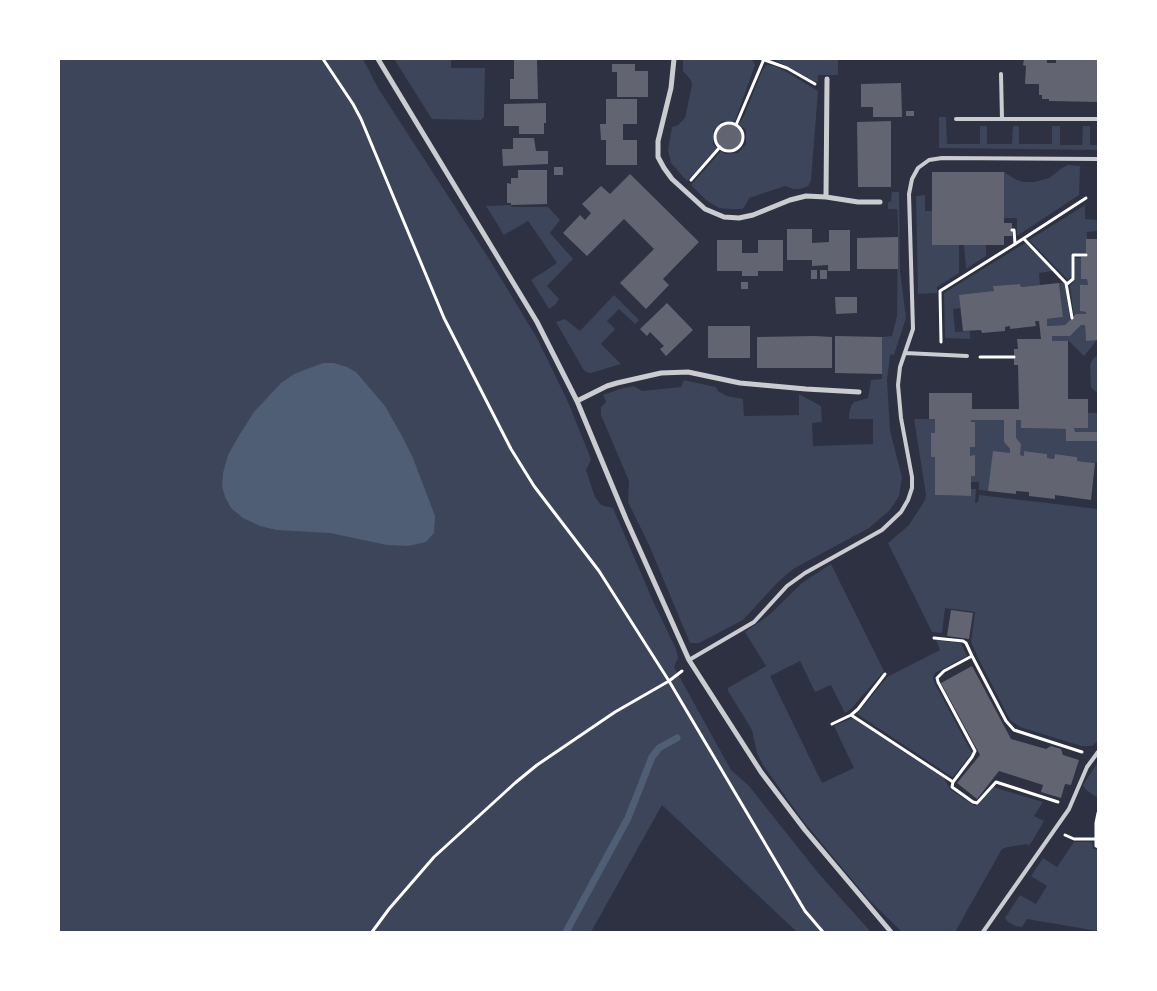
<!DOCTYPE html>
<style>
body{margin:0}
#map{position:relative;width:1157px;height:991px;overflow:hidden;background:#2d3142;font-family:"Titillium Web",sans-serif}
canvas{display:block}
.frame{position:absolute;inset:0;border:60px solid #fff;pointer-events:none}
</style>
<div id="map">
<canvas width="1157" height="991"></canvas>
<div class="frame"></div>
</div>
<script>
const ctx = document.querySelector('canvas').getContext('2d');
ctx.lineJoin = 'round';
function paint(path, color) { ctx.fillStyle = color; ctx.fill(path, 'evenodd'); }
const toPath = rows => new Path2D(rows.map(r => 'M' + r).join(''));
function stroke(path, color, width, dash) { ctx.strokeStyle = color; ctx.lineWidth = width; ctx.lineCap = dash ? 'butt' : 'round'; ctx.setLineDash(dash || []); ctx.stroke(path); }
paint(toPath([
 [59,59,363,59,378,88,491,262,537,338,568,402,589,454,591,460,586,470,595,497,601,505,613,508,653,601,676,649,678,658,674,667,731,770,749,786,819,874,871,932,797,932,662,805,591,932,59,932],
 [394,59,451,59,451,68,485,68,484,117,481,120,432,119],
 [683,59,752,59,755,65,735,121,722,121,713,131,713,144,717,148,687,181,671,163,668,150,672,127,678,125,685,118,692,85,691,80,683,71],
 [774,59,838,59,838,75,818,75,818,82,814,81],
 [766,65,775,66,787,72,818,91,811,181,808,186,800,189,793,189,785,186,749,198,745,206,742,209,731,209,719,208,707,201,691,185,721,151,725,154,738,153,746,144,746,130,739,124,744,116,762,71],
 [939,117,946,117,947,144,980,144,980,126,987,126,987,144,1012,144,1013,126,1019,126,1019,144,1052,144,1052,126,1060,126,1060,145,1082,145,1083,126,1090,126,1090,145,1098,145,1098,150,939,148],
 [1068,165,1080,166,1079,195,1017,236,1017,218,1004,218,1004,172,1015,179,1023,182,1034,182,1049,178,1062,168],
 [892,192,899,192,900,271,906,318,894,355,891,354,890,356,887,380,890,431,902,477,899,496,890,510,869,528,793,569,777,583,743,620,699,643,690,643,649,545,628,502,629,481,601,415,601,407,606,402,603,395,623,388,634,386,642,391,681,387,684,380,688,381,716,387,718,391,727,396,743,399,744,416,799,415,799,394,821,406,822,422,812,423,813,446,873,444,873,419,849,419,849,414,851,406,854,402,868,398,871,380,882,379,882,337,892,336,897,316,898,224,897,209,888,209,888,202,891,202],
 [925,195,925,211,932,211,959,245,959,273,937,287,937,293,918,294,916,196],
 [511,205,512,207,548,207,560,220,550,233,573,259,547,286,559,299,556,304,549,309,531,280,557,263,528,221,504,235,486,206],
 [1085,205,1085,219,1098,220,1098,231,1087,232,1086,253,1071,254,1071,276,1068,280,1029,240],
 [1025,243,1053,271,1039,273,1040,285,1021,287,1020,284,994,286,994,291,961,308,953,309,955,332,970,331,970,339,945,338,944,293],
 [964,245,986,245,986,256,966,269],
 [1075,258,1081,258,1081,278,1087,279,1088,285,1080,286,1080,311,1086,312,1086,314,1074,317,1070,286,1075,280],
 [1059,283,1064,283,1065,285,1070,320,1065,325,1047,326,1047,319,1063,317],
 [614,295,639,320,635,324,619,309,607,321,615,329,601,344,621,364,591,373,586,372,583,369,556,322,565,319,580,331],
 [1081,325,1085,325,1086,340,1097,340,1084,356,1069,341,1052,341,1052,336,1070,336],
 [1098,354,1098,432,1075,432,1074,428,1088,428,1088,413,1097,413,1097,393,1091,387,1090,365,1092,360],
 [914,419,935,419,935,433,931,433,931,457,935,457,935,495,971,496,971,489,976,489,975,503,978,502,979,495,1098,509,1098,741,1092,746,1081,746,1020,727,1010,720,978,658,971,642,975,612,945,608,942,633,932,632,888,543,909,525,925,500,926,495],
 [971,420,1004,420,1004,442,1010,449,1010,453,988,491,979,490,979,482,971,482,971,476,975,476,975,456,970,456,970,447,975,447,975,422,971,422],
 [1016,420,1021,420,1021,428,1066,429,1066,441,1098,441,1098,463,1077,461,1077,457,1055,454,1054,459,1047,458,1047,454,1025,451,1024,456,1020,455,1016,438],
 [831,564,884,671,851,709,845,713,831,685,815,692,800,661,770,676,822,783,854,768,834,726,852,718,944,778,950,789,975,806,979,804,993,787,1043,802,1034,816,1044,821,1033,840,1028,846,1027,844,1008,847,1002,849,955,932,902,932,869,900,803,821,763,765,757,753,752,730,728,691,728,688,766,666,745,632,769,615,802,583],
 [936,640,961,643,967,656,935,673,933,677,934,682,972,753,954,776,952,777,857,714,887,677,940,650],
 [1098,762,1098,798,1086,790,1083,785],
 [1074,842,1092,842,1093,849,1098,849,1098,931,1027,919,1022,927,1015,926,1008,922,1005,918,1020,895,1036,904,1047,886,1031,876,1043,858,1057,867]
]), '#3c4559');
paint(toPath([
 [323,363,334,363,347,367,356,372,385,406,402,436,413,458,435,516,434,533,426,542,408,546,387,545,330,533,276,530,260,526,243,518,231,508,225,497,222,486,223,473,228,455,240,434,254,412,281,383,294,374]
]), '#4f5d75');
stroke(toPath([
 [566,932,628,818,652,757,659,748,677,738]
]), '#4f5d75', 7);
paint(toPath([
 [514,59,537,59,538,99,510,99,510,79,514,79],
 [1024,59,1047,59,1047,63,1056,63,1056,59,1098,59,1098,102,1049,101,1049,99,1042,99,1042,95,1039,95,1039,84,1025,84,1026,66,1023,65],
 [612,64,635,64,635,71,648,71,648,97,617,97,617,72,612,72],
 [901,83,902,117,873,117,873,107,861,107,861,84],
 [606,99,637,99,637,124,623,124,623,140,637,140,637,165,606,165,606,140,601,140,600,124,606,124],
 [546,103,546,123,544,123,544,134,519,134,519,126,504,126,504,104],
 [906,111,914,111,914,116,906,116],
 [891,121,891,187,858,187,857,122],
 '716 137a13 13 0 1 1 26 0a13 13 0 1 1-26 0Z',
 [513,138,534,138,536,151,548,151,548,164,503,166,502,149,513,149],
 [554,167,563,167,563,175,554,175],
 [518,170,547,170,547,204,511,205,511,203,507,203,507,183,511,184,511,178,518,178],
 [932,172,1004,172,1004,223,1012,223,1012,236,1004,236,1004,245,932,245],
 [630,174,699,242,663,279,669,285,646,309,620,283,654,249,624,219,587,256,563,233,580,215,585,220,591,213,582,204,601,186,610,194],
 [787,229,812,229,812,243,829,242,829,230,850,230,850,271,828,271,828,265,812,266,812,260,787,260],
 [898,237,898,269,857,269,857,238],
 [1086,239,1098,239,1098,340,1086,341,1085,325,1081,325,1070,336,1052,336,1052,341,1068,341,1068,399,1088,399,1088,428,1074,428,1075,432,1098,432,1098,441,1066,441,1066,429,1021,428,1021,420,1016,420,1016,438,1021,444,1020,455,1024,456,1024,451,1047,454,1047,458,1054,459,1055,454,1077,457,1077,461,1095,463,1091,500,1055,495,1055,499,1029,496,1029,492,1016,491,1016,494,988,491,993,451,1010,453,1010,449,1004,442,1004,420,971,420,971,422,975,422,975,447,970,447,970,456,975,455,975,476,971,476,971,496,935,495,935,457,931,457,931,433,935,433,935,419,929,419,929,393,972,393,972,409,1019,409,1018,365,1014,365,1014,349,1018,349,1017,339,1041,339,1039,321,1035,321,1036,326,1010,329,1010,326,1005,327,1005,331,982,333,981,330,963,331,959,295,994,291,993,286,1020,284,1021,287,1059,283,1063,317,1047,319,1047,326,1065,325,1076,314,1086,314,1086,312,1080,311,1080,285,1088,285,1087,279,1081,279,1081,257,1086,257],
 [717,240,742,240,742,253,758,253,758,240,783,240,783,271,758,271,758,276,742,276,742,271,717,271],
 [811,270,817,270,817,279,811,279],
 [820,270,827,270,827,279,820,279],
 [741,282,748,282,748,289,741,289],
 [835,297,857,297,857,313,836,314],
 [667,303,693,330,666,356,660,349,664,346,650,332,647,336,640,329],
 [708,326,750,326,750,358,708,358],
 [814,336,832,337,832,368,757,368,757,337],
 [835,336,882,337,882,374,835,373],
 [951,610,973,613,969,639,947,636],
 [972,666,1011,739,1046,749,1051,746,1061,749,1063,755,1079,760,1071,785,1065,784,1061,798,1041,792,1043,785,999,771,977,799,957,783,980,755,941,683]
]), '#626471');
stroke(toPath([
 [323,59,353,104,361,119,444,318,511,449,534,486,599,571,669,681,805,911,823,932],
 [762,59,787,68,815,84],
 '715 137a14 14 0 1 1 28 0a14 14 0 1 1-28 0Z',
 [736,125,764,59],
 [691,180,720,147],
 [1012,230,1014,230,1015,244],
 [1024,239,1066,283,1072,318],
 [1067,284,1073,279,1073,255,1086,255],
 [941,342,940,291,1015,244,1086,198],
 [980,357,1014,357],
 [934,638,963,641,966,643,972,656],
 [851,715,858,709,885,674],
 [832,724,851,715,950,780,953,782,952,787,973,802,977,803,996,782,1058,802],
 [953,782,972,757,975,751,938,682,937,678,944,671,972,656,1006,721,1014,730,1082,752],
 [1098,813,1096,823,1096,846,1098,847],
 [1065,835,1074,839,1096,839],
 [372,932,389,909,434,857,515,783,537,765,615,712,669,681,682,671]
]), '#fff', 3);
stroke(toPath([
 [1001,74,1002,119],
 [956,119,1098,119],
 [905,353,967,356],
 [689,660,754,622,787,586,805,573,882,530,901,512,908,500,912,488,912,477,901,418,898,385,900,367,913,329,909,194,912,179,918,168,929,160,942,158,1098,159],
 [983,932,1069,809,1087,767,1098,752]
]), '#caccd0', 4);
stroke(toPath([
 [378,59,537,322,577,401,626,519,689,660,761,772,805,830,891,932],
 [674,59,671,88,658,141,658,157,664,168,672,179,705,209,724,217,739,218,753,215,790,200,806,196,826,197,858,202,880,202],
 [826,197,827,79],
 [577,401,607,386,617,383,661,373,688,372,740,383,806,389,859,392]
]), '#caccd0', 5);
</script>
